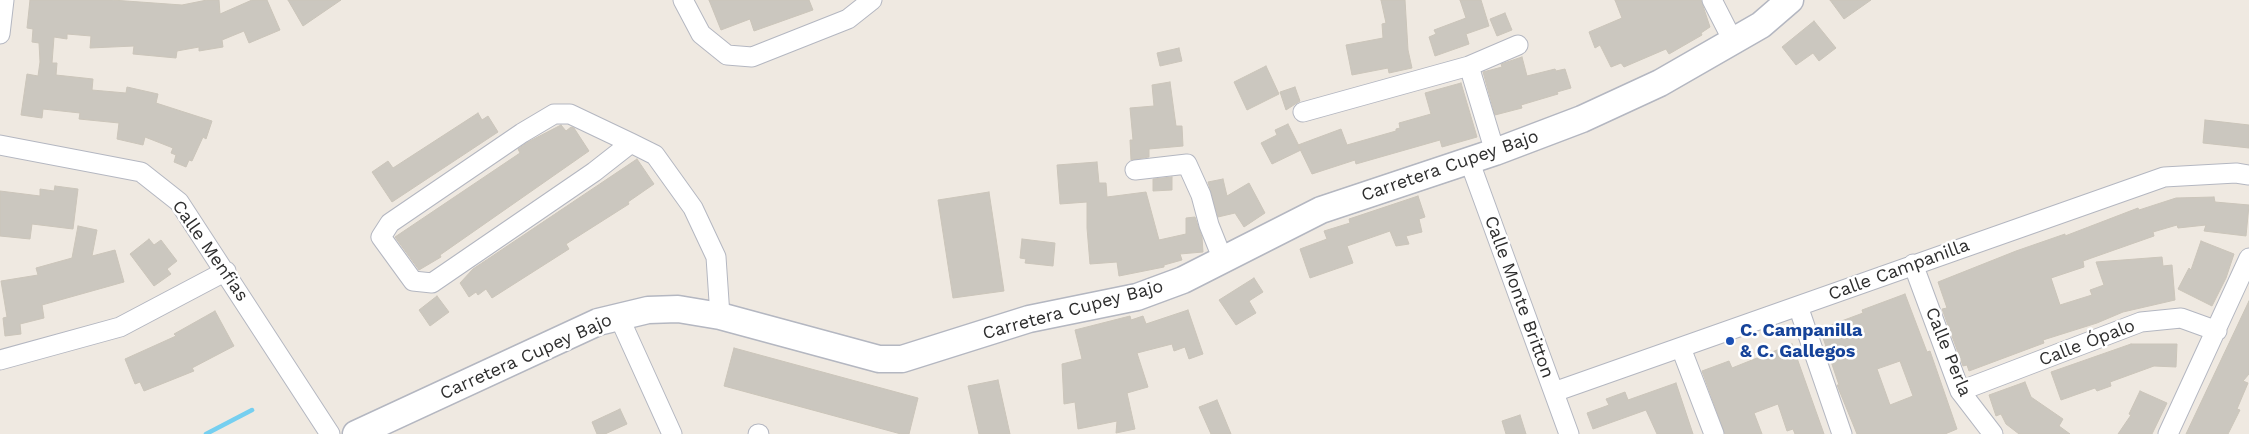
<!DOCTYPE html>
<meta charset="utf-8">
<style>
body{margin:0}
canvas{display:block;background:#efe9e1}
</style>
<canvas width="2249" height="434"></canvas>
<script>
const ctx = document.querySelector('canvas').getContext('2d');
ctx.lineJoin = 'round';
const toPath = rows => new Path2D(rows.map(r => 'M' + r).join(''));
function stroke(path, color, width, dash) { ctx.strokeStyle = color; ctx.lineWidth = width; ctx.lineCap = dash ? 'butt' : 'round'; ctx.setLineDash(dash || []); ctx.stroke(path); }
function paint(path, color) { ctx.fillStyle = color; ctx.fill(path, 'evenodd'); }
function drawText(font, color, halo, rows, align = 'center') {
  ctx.font = font + ' "Work Sans",sans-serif'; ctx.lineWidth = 5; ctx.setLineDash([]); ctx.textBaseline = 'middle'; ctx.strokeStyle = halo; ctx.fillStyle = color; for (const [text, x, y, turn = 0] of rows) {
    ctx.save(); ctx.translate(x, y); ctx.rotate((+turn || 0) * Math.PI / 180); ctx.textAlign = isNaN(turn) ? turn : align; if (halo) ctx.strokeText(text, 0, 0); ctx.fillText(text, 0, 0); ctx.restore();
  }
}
stroke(toPath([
 [206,434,252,410]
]), '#75cff0', 4.5);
const building = toPath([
 [30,0,112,0,182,5,207,0,219,0,220,14,252,0,267,0,280,30,249,43,244,31,222,40,223,47,199,51,199,47,177,51,176,58,133,54,134,46,90,48,91,36,67,34,67,39,54,37,52,63,57,63,56,75,93,79,92,90,126,93,127,87,158,94,156,103,212,121,206,139,203,137,192,161,189,160,186,167,174,162,176,155,171,153,173,148,145,137,143,145,117,139,119,123,79,119,80,113,43,109,42,118,21,115,27,74,38,76,40,62,39,43,32,42,33,29,27,28,30,0],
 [288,0,341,0,303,26,288,0],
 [709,0,809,0,813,10,754,31,750,19,721,30,709,0],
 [1381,0,1405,0,1408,50,1412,68,1389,73,1388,68,1352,75,1346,45,1383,38,1382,24,1386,23,1381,0],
 [1460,0,1481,0,1489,26,1466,34,1469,44,1435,56,1429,37,1436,34,1434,30,1466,18,1460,0],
 [1615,0,1701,0,1710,27,1701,33,1702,35,1669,54,1666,49,1624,67,1621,63,1611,67,1600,45,1595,48,1589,32,1622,18,1615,0],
 [1830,0,1871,0,1844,19,1830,0],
 [1505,13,1512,30,1497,36,1490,19,1505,13],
 [1814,21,1836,48,1819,61,1813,53,1796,65,1782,47,1814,21],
 [1179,48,1182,61,1160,66,1157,53,1179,48],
 [1522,57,1527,76,1555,69,1556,71,1565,69,1571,88,1557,92,1558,94,1521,105,1522,108,1495,115,1483,72,1502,67,1501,64,1522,57],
 [1266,66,1279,94,1247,110,1234,82,1266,66],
 [1170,82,1176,126,1182,126,1183,146,1149,149,1149,157,1131,160,1130,140,1133,140,1130,108,1154,106,1152,85,1170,82],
 [1461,83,1477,137,1442,147,1440,140,1356,164,1355,160,1312,174,1298,145,1341,129,1347,145,1396,131,1396,129,1400,128,1399,123,1431,114,1425,93,1461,83],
 [1295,87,1300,101,1286,110,1280,92,1295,87],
 [478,113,482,120,488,116,498,132,392,202,372,172,388,161,393,168,478,113],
 [2205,120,2249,125,2249,148,2203,143,2205,120],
 [1288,124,1301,150,1272,164,1261,143,1277,135,1275,130,1288,124],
 [561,125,566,131,571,127,574,128,589,151,440,255,441,257,419,270,395,237,520,153,518,149,528,142,561,125],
 [637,159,654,184,628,202,629,204,566,244,569,249,492,298,486,289,478,295,476,292,469,297,460,283,473,269,637,159],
 [1097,162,1099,183,1106,183,1107,197,1146,192,1159,240,1186,234,1186,218,1195,217,1202,237,1203,252,1180,254,1182,260,1164,265,1164,267,1119,276,1117,262,1090,264,1087,228,1087,202,1060,204,1057,165,1097,162],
 [1172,177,1172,190,1153,191,1153,179,1172,177],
 [1223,179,1227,196,1249,183,1265,213,1244,227,1235,213,1218,217,1208,182,1223,179],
 [55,186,78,189,73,229,32,224,30,239,0,236,0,191,40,196,40,189,54,191,55,186],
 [989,192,1004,291,953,298,938,200,989,192],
 [1418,196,1425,217,1419,219,1422,232,1406,236,1409,244,1396,246,1390,231,1347,246,1353,263,1310,278,1300,249,1327,239,1324,231,1350,223,1349,219,1418,196],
 [2214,197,2215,202,2249,205,2246,236,2204,231,2206,225,2178,228,2177,225,2153,232,2154,236,2083,261,2084,267,2051,278,2060,305,2092,295,2090,290,2104,285,2096,262,2162,257,2163,266,2172,265,2175,300,2123,312,2097,323,2043,340,2044,343,1969,371,1967,365,1963,366,1942,309,1947,308,1938,282,2016,251,2065,234,2065,236,2138,208,2139,210,2176,198,2214,197],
 [78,226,97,230,92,256,115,250,124,282,42,305,44,318,20,324,21,334,5,336,3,318,7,317,1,281,38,275,36,268,72,258,78,226],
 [149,239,154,245,161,240,177,261,167,269,171,274,154,286,130,254,149,239],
 [1022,239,1055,243,1053,266,1025,263,1026,259,1020,258,1022,239],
 [2201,241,2234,254,2226,278,2212,306,2178,289,2189,268,2191,270,2201,241],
 [1254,278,1263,292,1249,301,1256,313,1236,325,1219,300,1254,278],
 [1905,294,1927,352,1930,351,1957,429,1945,434,1857,434,1837,385,1839,385,1820,329,1863,313,1862,310,1905,294],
 [1900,361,1913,396,1890,405,1877,369,1900,361],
 [437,296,449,312,430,326,419,310,437,296],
 [2249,301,2249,374,2243,381,2248,383,2237,409,2240,410,2228,434,2186,434,2249,301],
 [1188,310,1203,354,1189,359,1185,347,1174,351,1172,344,1137,353,1148,387,1127,393,1135,429,1116,433,1117,421,1078,429,1075,402,1064,404,1062,364,1082,359,1075,330,1130,316,1131,320,1143,316,1146,324,1188,310],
 [215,311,234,346,192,368,194,371,144,391,140,382,135,384,125,359,176,336,174,334,215,311],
 [1792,344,1824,434,1795,434,1793,429,1787,431,1778,404,1754,413,1762,434,1725,434,1702,371,1729,361,1732,368,1792,344],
 [2131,344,2177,344,2176,367,2154,366,2110,382,2111,386,2097,391,2095,388,2061,400,2051,372,2131,344],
 [734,348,918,398,909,434,901,434,724,386,734,348],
 [998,380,1010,434,979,434,968,386,998,380],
 [2025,382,2031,397,2063,419,2059,426,2070,434,2019,434,2006,424,2001,414,1996,416,1989,395,2025,382],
 [1676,383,1693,434,1657,434,1646,410,1593,429,1587,413,1609,405,1606,399,1625,392,1628,400,1676,383],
 [2140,391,2167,403,2152,434,2118,434,2131,415,2129,414,2140,391],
 [1217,400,1231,434,1211,434,1199,407,1217,400],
 [620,409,627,424,605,434,597,434,592,422,620,409],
 [1520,415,1526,434,1506,434,1502,421,1520,415]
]);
paint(building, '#cbc7bf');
stroke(building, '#cbc5ba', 1);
const street = toPath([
 [683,0,701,34,727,55,752,57,848,19,872,0],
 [1712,0,1733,41],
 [0,34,4,0],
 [1469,66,1495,152],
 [1303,112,1469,66,1518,45],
 [631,143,594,172,432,283,413,281,381,237,390,223,522,133,554,114,570,114,631,143,655,155,693,208,716,257,720,316],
 [0,145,141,172,179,202,330,434],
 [1469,160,1569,434],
 [1135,170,1187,164,1201,195,1209,225,1223,260],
 [1913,264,1960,391,1993,434],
 [1798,306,1842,434],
 [619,317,672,434],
 [1681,348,1714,434],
 [0,360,120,327,226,271],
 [1960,391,2141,322,2181,318,2217,331],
 [1554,392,2164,177,2236,173,2249,175],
 [758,434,759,434],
 [2168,434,2249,258]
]);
const secondary = toPath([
 [356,434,598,322,648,310,678,309,720,316,879,359,902,359,1029,319,1137,297,1183,280,1321,210,1495,152,1582,119,1660,83,1761,25,1790,0]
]);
stroke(street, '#b4b7c1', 21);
stroke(secondary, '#b4b7c1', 29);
stroke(street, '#fff', 19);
stroke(secondary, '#fff', 26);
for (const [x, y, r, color] of [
 [1730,341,5,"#1a4fb4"]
]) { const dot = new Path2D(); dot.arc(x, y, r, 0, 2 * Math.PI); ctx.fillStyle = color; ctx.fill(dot); stroke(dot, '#fff', 2); }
drawText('18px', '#2e2e2e', '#fff', [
 ["Carretera Cupey Bajo",1450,166,-19],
 ["Calle Menfias",210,251,55],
 ["Calle Campanilla",1899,270,-20],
 ["Calle Monte Britton",1519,297,70],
 ["Carretera Cupey Bajo",1073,310,-15],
 ["Calle Ópalo",2087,343,-21],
 ["Calle Perla",1948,352,68],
 ["Carretera Cupey Bajo",526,357,-24]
]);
drawText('bold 18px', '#164399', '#fff', [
 ["C. Campanilla",1740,331],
 ["& C. Gallegos",1740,352]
], 'left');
</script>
